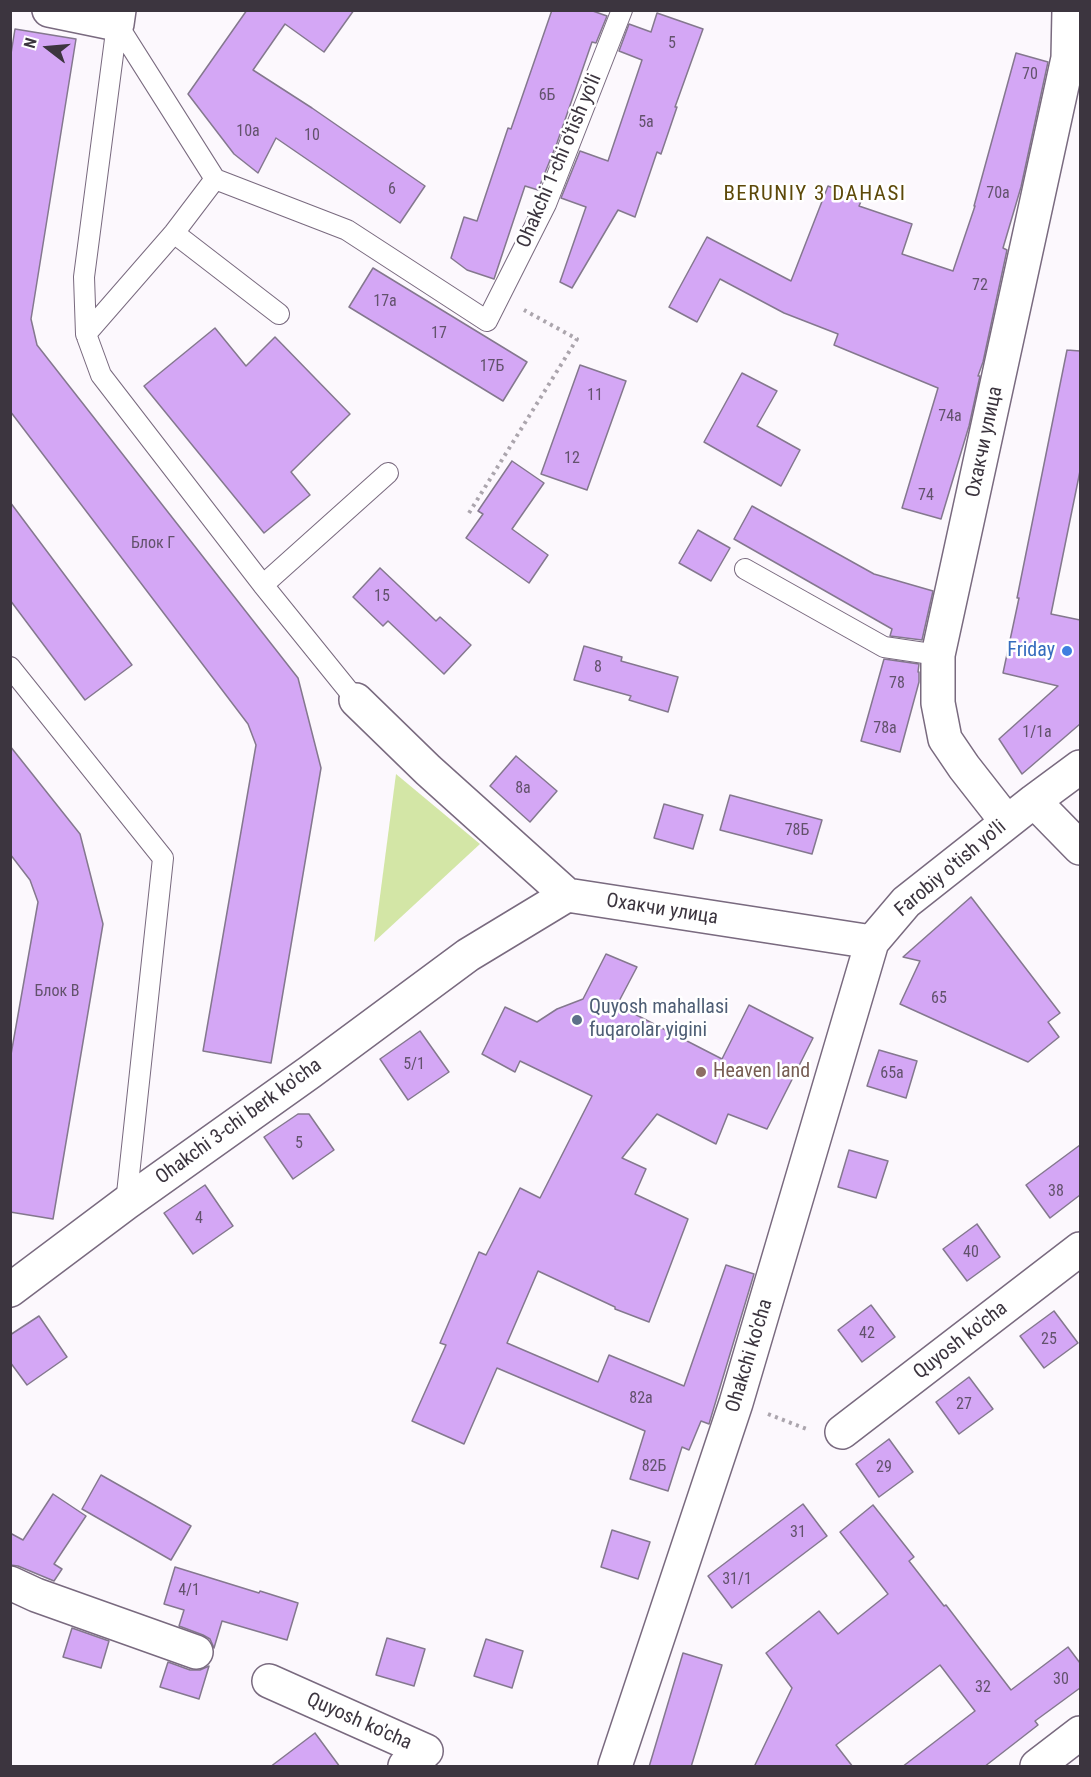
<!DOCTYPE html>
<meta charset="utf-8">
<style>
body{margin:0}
#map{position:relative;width:1091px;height:1777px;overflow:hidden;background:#fcf8fd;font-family:"Roboto Condensed",sans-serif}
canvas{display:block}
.frame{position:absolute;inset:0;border:12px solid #3c353f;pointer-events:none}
.north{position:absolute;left:18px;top:18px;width:60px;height:60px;-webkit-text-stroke:4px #fff;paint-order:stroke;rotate:286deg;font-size:16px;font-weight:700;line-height:24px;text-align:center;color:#3c353f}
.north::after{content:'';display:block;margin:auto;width:21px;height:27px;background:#3c353f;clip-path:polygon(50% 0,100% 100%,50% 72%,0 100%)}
</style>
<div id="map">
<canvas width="1091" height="1777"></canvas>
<div class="frame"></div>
<div class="north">N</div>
</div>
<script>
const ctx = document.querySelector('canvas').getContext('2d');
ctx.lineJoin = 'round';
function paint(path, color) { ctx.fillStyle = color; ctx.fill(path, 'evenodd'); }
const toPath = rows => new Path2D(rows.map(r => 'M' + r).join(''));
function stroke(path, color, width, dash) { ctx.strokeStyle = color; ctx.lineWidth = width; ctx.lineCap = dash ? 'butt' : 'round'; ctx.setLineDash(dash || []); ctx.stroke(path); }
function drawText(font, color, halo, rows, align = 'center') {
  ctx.font = font + ' "Roboto Condensed",sans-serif'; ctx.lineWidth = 5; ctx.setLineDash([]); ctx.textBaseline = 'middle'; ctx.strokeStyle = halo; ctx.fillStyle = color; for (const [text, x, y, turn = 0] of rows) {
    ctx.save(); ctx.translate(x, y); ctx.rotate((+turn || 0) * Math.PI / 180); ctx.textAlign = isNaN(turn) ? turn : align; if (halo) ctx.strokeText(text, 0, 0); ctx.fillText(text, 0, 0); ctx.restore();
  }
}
paint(toPath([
 [396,774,480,844,374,942]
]), '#d3e6a6');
const building = toPath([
 [247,10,354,10,324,52,285,24,253,70,312,108,425,186,400,223,276,138,258,173,234,154,188,94,247,10],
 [552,10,590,10,607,16,596,43,592,42,557,143,538,190,525,186,494,279,467,270,451,258,464,217,477,221,508,128,511,129,552,10],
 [657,13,703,29,675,107,677,107,661,154,657,152,635,217,618,210,572,288,560,282,586,207,561,198,580,151,608,161,642,60,619,51,629,24,651,32,657,13],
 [15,29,76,39,31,319,37,345,298,678,321,768,271,1063,203,1051,256,745,248,724,10,411,10,60,15,29],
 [1016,53,1048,62,1021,187,1003,248,1007,250,983,362,978,376,980,376,969,426,941,519,902,508,938,388,834,345,838,334,784,313,720,279,697,322,669,307,707,237,791,281,828,186,862,199,859,206,912,224,902,254,953,271,975,206,974,206,1016,53],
 [373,268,527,362,503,401,349,307,373,268],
 [215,328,246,366,275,337,350,414,291,472,310,495,264,533,144,386,215,328],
 [1067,350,1080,351,1080,471,1051,614,1080,620,1080,724,1022,774,999,739,1058,686,1003,673,1019,598,1017,598,1067,350],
 [580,365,626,381,587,490,541,474,580,365],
 [742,373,777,391,757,426,800,450,781,486,704,442,742,373],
 [512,461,544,483,512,529,548,555,529,583,466,538,483,514,478,511,512,461],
 [10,502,132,665,85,700,10,600,10,502],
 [752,506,874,574,933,591,922,640,890,636,892,629,734,539,752,506],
 [698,530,730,548,711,581,679,563,698,530],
 [380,568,436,621,440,617,471,645,444,674,388,621,383,626,353,597,380,568],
 [584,646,622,657,621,661,678,677,668,712,629,700,631,696,574,680,584,646],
 [884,659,919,664,918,672,919,672,919,682,900,752,861,741,884,659],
 [10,746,80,834,103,924,53,1219,10,1212,10,1060,38,902,30,880,10,854,10,746],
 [516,756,557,791,530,822,490,786,516,756],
 [730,795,822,820,812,854,720,830,730,795],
 [664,804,703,815,693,849,654,838,664,804],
 [971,897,1060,1013,1048,1022,1059,1037,1028,1062,900,1004,920,961,903,957,971,897],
 [606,954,637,967,617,1005,722,1059,749,1005,813,1038,767,1129,728,1114,716,1144,657,1114,622,1158,646,1169,635,1194,688,1219,649,1322,615,1309,615,1307,538,1271,507,1343,598,1382,609,1355,684,1386,726,1265,754,1274,709,1424,701,1421,689,1450,682,1447,668,1491,630,1479,645,1431,497,1368,464,1444,412,1421,446,1345,440,1343,479,1252,486,1255,520,1188,540,1198,592,1096,520,1061,515,1072,482,1054,505,1007,537,1022,557,1009,583,999,606,954],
 [420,1031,449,1072,408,1100,380,1059,420,1031],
 [879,1050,917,1061,906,1098,867,1086,879,1050],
 [298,1114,309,1114,334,1150,293,1179,264,1137,298,1114],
 [1080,1145,1080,1195,1050,1218,1026,1185,1080,1145],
 [849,1150,888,1161,876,1198,838,1187,849,1150],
 [205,1185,233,1226,193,1254,164,1213,205,1185],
 [977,1224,1000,1257,967,1281,943,1249,977,1224],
 [871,1305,895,1337,862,1362,838,1330,871,1305],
 [1054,1311,1078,1343,1044,1368,1020,1336,1054,1311],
 [39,1316,67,1357,27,1385,10,1362,10,1335,39,1316],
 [969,1377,993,1409,959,1434,936,1402,969,1377],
 [889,1439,913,1472,879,1497,856,1464,889,1439],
 [101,1475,191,1526,171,1560,82,1509,101,1475],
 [53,1494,86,1516,54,1564,62,1569,54,1581,18,1566,10,1565,10,1533,23,1540,53,1494],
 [803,1504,827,1536,732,1608,708,1576,803,1504],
 [873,1505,914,1557,909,1561,944,1606,946,1605,1011,1690,1068,1647,1080,1663,1080,1688,1035,1721,1038,1725,984,1767,902,1767,975,1711,940,1665,836,1745,853,1767,754,1767,792,1688,766,1653,819,1611,838,1634,888,1594,840,1532,873,1505],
 [612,1530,650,1542,638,1579,601,1567,612,1530],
 [175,1567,259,1593,260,1591,298,1603,287,1640,222,1621,214,1648,210,1639,203,1635,179,1626,184,1610,164,1604,175,1567],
 [72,1628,109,1641,101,1668,63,1657,72,1628],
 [387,1638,425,1649,414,1686,376,1675,387,1638],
 [486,1639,523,1651,512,1688,474,1676,486,1639],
 [683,1653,722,1665,691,1767,649,1767,683,1653],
 [168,1662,190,1670,200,1670,209,1666,199,1699,160,1687,168,1662],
 [315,1733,340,1767,270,1767,315,1733]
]);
paint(building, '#d4a7f5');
stroke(building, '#84788e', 1.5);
const service = toPath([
 [117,24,215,179,347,230,487,321,546,204,622,10],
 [117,24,84,277,86,334,101,375,263,585,356,700],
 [174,233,279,314],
 [86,334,174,233,215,179],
 [745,569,884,647,938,655],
 [263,585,388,473],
 [10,667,163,858,126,1203]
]);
const minor = toPath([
 [49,10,117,24,119,10],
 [1068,58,1069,10],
 [356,700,428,770,567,895],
 [1034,801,1080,848],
 [1007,822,964,767,945,739,938,703,938,655,1068,58,1080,56],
 [10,1290,126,1203,310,1072,468,955,567,895,872,942],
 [842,1432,1080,1249],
 [10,1583,36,1595,196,1652],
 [269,1681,426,1751,405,1766],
 [615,1766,736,1403,872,942,906,902,1034,801,1080,767],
 [1037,1766,1080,1733]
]);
stroke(service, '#796a7f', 22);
stroke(minor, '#796a7f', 36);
stroke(toPath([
 [469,513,577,339,524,310],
 [768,1414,809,1430]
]), '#aba5ad', 4, [3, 4.5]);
stroke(service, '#fff', 20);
stroke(minor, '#fff', 33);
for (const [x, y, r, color] of [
 [1067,651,6,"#3f7fe0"],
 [577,1020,6,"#5c6f8a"],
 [701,1072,6,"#8d6e63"]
]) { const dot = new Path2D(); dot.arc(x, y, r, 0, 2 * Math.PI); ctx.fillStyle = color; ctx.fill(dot); stroke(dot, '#fff', 2); }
drawText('16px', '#62526c', null, [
 ["5",672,44],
 ["70",1030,75],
 ["6Б",547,96],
 ["5a",646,123],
 ["10а",248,132],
 ["10",312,136],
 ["6",392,190],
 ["70a",998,194],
 ["72",980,286],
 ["17a",385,302],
 ["17",439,334],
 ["17Б",492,367],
 ["11",595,396],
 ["74a",950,417],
 ["12",572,459],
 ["74",926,496],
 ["Блок Г",153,544],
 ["15",382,597],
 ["8",598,668],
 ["78",897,684],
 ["78a",885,729],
 ["1/1а",1037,733],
 ["8a",523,789],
 ["78Б",797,831],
 ["Блок В",57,992],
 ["65",939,999],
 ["5/1",414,1065],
 ["65a",892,1074],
 ["5",299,1144],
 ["38",1056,1192],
 ["4",199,1219],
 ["40",971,1253],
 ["42",867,1334],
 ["25",1049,1340],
 ["82a",641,1399],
 ["27",964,1405],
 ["82Б",654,1467],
 ["29",884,1468],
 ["31",798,1533],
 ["31/1",737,1580],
 ["4/1",189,1591],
 ["30",1061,1680],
 ["32",983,1688]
]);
drawText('20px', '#3c353f', '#fff', [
 ["Ohakchi 1-chi o'tish yo'li",560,161,-67],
 ["Охакчи улица",985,442,-78],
 ["Farobiy o'tish yo'li",951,869,-40],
 ["Охакчи улица",662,910,9],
 ["Ohakchi 3-chi berk ko'cha",239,1122,-36],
 ["Quyosh ko'cha",961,1341,-38],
 ["Ohakchi ko'cha",750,1356,-73],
 ["Quyosh ko'cha",359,1722,24]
]);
drawText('20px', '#366cbe', '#fff', [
 ["Friday",1055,651]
], 'right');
drawText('20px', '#4e5e75', '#fff', [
 ["Quyosh mahallasi",589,1008],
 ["fuqarolar yigini",589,1031]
], 'left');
drawText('20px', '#785e54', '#fff', [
 ["Heaven land",713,1072]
], 'left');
ctx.letterSpacing = '1.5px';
drawText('21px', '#5d4909', '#fff', [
 ["BERUNIY 3 DAHASI",815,195]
]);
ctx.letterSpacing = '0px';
</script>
